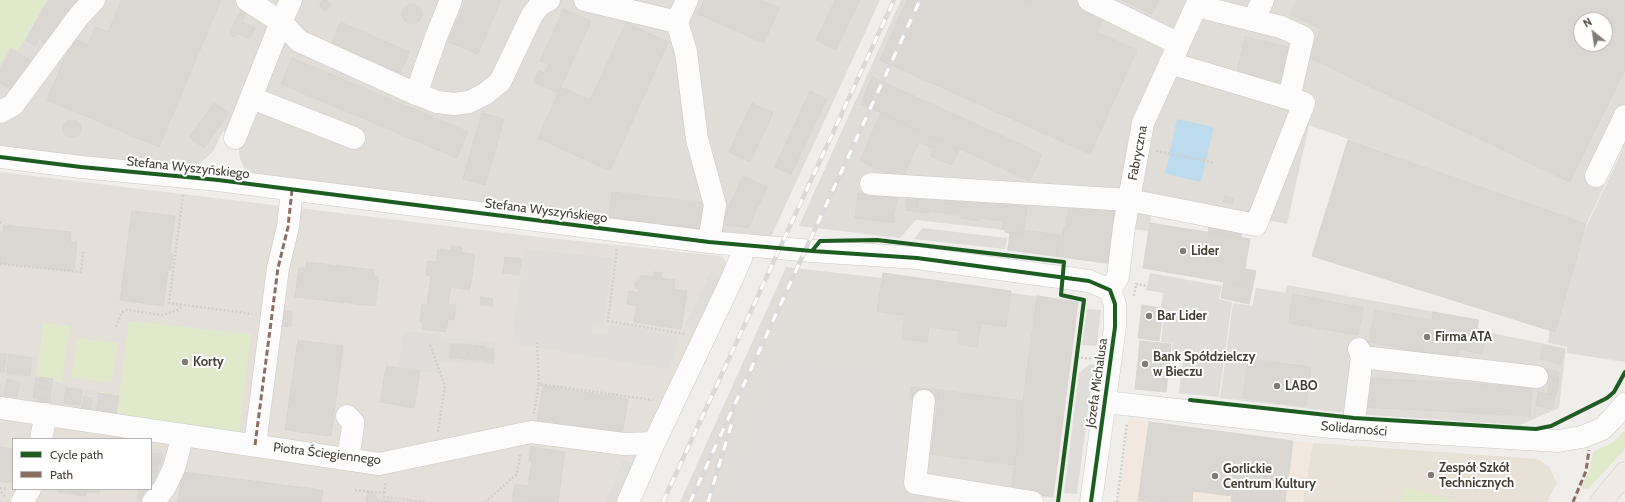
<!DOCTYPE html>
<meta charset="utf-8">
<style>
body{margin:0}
#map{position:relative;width:1625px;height:502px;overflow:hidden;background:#f0eeea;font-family:Cabin,sans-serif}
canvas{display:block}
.legend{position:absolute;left:12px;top:438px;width:140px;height:52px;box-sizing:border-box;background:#fff;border:1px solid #b5b2af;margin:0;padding:5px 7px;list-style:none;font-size:12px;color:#463f36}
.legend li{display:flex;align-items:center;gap:8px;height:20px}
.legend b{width:20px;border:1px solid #b5b2af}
.north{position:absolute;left:1573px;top:12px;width:40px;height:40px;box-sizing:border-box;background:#fff;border:1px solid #b5b2af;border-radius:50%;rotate:330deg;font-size:11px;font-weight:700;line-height:16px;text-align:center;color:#463f36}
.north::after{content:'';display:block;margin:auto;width:14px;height:18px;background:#827c75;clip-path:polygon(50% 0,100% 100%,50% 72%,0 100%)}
</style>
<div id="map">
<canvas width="1625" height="502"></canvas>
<ul class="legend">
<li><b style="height:5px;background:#1b5e20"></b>Cycle path</li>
<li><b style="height:5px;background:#8d6e63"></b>Path</li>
</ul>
<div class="north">N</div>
</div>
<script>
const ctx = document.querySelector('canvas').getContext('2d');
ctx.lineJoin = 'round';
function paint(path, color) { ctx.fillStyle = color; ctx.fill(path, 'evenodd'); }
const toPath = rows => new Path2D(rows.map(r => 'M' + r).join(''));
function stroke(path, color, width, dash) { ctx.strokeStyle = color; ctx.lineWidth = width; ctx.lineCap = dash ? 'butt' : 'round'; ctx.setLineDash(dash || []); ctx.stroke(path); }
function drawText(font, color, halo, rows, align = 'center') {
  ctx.font = font + ' Cabin,sans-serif'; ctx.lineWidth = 4; ctx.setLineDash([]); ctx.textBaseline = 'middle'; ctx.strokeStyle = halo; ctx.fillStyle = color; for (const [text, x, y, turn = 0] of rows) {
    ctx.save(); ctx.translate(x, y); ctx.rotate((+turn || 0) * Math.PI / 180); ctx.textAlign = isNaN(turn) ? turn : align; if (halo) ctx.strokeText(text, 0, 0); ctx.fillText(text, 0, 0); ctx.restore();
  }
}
paint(toPath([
 [0,172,522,235,719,256,722,257,726,262,726,267,723,277,711,272,684,325,706,333,639,464,623,459,605,502,146,502,151,495,151,439,13,439,13,489,137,489,135,502,0,502]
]), '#e4dfd8');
paint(toPath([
 [1129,419,1313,443,1303,502,1118,502]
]), '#f3e8dd');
paint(toPath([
 [9,0,880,0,770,239,256,174,245,169,240,159,239,150,242,140,223,131,214,150,205,159,193,168,0,147,0,17],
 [901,0,1625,0,1625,150,1622,148,1586,225,1309,125,1287,224,1154,197,1149,231,1113,227,1108,264,1007,250,1010,234,1004,232,1004,230,916,220,900,238,799,226],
 [1581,20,1605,20,1605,44,1581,44],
 [786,267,882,278,883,274,1011,291,1011,293,1078,302,1053,497,1041,495,1040,502,680,502],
 [1287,285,1479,320,1478,328,1486,330,1486,332,1566,348,1559,408,1520,425,1353,414,1220,398,1233,303,1253,306,1256,288,1285,293],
 [451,338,496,342,494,365,439,362,441,342],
 [0,352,37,356,34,376,53,379,52,382,62,383,62,385,99,391,96,413,0,408],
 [151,448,169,451,157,485,146,502,135,502,137,489,151,489]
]), '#e0ddd8');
paint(toPath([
 [1313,443,1538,459,1549,467,1557,483,1547,502,1303,502]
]), '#e7e1d6');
paint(toPath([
 [0,0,47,0,18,51,10,47,0,65],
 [129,321,251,334,239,435,96,413,99,391,119,395],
 [43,323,70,326,62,382,53,381,53,378,37,376],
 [77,338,118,343,112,382,71,378],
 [1625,430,1625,449,1588,489,1581,488,1588,473,1593,452,1615,441],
 [1405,488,1458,502,1401,502]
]), '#e0eacb');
paint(toPath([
 [1623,149,1625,150,1625,362,1567,353,1567,347,1548,343,1550,329,1587,225],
 [922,228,1007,238,1005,249,914,239],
 [524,249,613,258,604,324,595,323,592,326,591,329,593,333,606,335,608,333,610,323,680,336,669,369,512,343],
 [711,271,731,281,707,334,684,325],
 [1150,273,1222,286,1219,299,1232,302,1219,397,1179,393,1183,352,1172,350,1172,343,1161,342,1164,317,1160,314,1163,293,1146,290],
 [1256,288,1286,293,1280,327,1309,333,1303,366,1249,359,1246,373,1224,370,1233,304,1252,308],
 [1087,309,1101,310,1097,346,1082,345],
 [404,331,441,335,438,373,398,368],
 [781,362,884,369,880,397,902,399,890,502,728,502,766,388],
 [1090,364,1094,365,1077,494,1064,493,1079,373],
 [623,459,644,466,628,502,605,502]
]), '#dfddda');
paint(toPath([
 [1177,119,1214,127,1201,182,1165,174]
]), '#bcdced');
const building = toPath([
 [49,0,77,0,51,46,39,39,35,46,26,40,49,0],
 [121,0,221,0,159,147,47,100,73,38,88,45,95,27,108,32,121,0],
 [466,0,501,0,478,54,448,42,466,0],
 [704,0,760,0,779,8,764,43,698,14,704,0],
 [835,0,860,0,836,50,816,40,835,0],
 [907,0,1025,0,1137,50,1090,154,880,60,907,0],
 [1025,0,1071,0,1105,15,1097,32,1025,0],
 [1122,0,1159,0,1152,14,1122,0],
 [1297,0,1335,0,1321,29,1290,14,1297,0],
 [1335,0,1625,0,1625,69,1570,182,1308,57,1335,0],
 [1581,20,1605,20,1605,44,1581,44,1581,20],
 '320 5a5 5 0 1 1 10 0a5 5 0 1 1-10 0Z',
 '402 14a10 10 0 1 1 20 0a10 10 0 1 1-20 0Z',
 [564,9,591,21,558,93,534,82,539,70,545,73,549,65,540,61,564,9],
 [241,10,246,13,242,22,255,28,249,39,237,33,234,37,229,34,241,10],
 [341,22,409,52,400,73,332,43,341,22],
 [626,23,668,42,610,171,538,138,561,87,590,100,626,23],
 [1245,37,1292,48,1284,83,1237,72,1245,37],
 [11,50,30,60,14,91,0,83,0,70,11,50],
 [292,58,468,132,457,158,281,84,292,58],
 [872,77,1042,154,1030,181,861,104,872,77],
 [810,91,827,99,791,174,775,167,810,91],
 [214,103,229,113,204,148,189,137,214,103],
 [752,103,773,113,750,162,729,152,752,103],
 [482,113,504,119,485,185,463,179,482,113],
 [881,113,923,132,902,180,860,161,881,113],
 '63 129a9 9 0 1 1 18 0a9 9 0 1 1-18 0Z',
 [923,132,959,149,952,165,931,156,934,149,919,142,923,132],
 [1348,140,1586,224,1555,332,1312,256,1348,140],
 [743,176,767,187,748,228,721,224,743,176],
 [908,191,919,193,916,212,906,210,908,191],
 [612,192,703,203,700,229,609,218,612,192],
 [858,193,897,198,893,223,855,218,858,193],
 [919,193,1027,207,1024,231,1022,230,1021,234,1005,232,1005,230,1002,229,1003,221,980,218,979,221,961,218,961,215,930,211,929,213,916,212,919,193],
 [1225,196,1234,198,1233,204,1223,202,1225,196],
 [1069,205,1115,211,1108,263,1056,256,1059,235,1062,236,1064,227,1066,227,1069,205],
 [132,211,175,216,170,253,173,253,171,270,168,270,163,306,120,300,132,211],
 [1150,223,1250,239,1242,285,1143,268,1150,223],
 [4,225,71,232,70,242,77,242,74,271,0,263,0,233,3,233,4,225],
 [1209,225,1242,231,1241,238,1208,232,1209,225],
 [1022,230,1059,235,1056,256,1008,250,1010,233,1021,234,1022,230],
 [451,246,462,247,461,252,475,254,470,290,451,287,448,304,456,305,454,320,448,319,446,332,422,329,423,322,420,322,422,304,427,305,431,276,426,275,428,261,436,262,438,249,451,251,451,246],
 [505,257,522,259,519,275,503,273,505,257],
 [306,262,374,270,373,276,379,277,375,306,295,297,299,268,306,268,306,262],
 [1245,269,1256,271,1249,304,1221,298,1224,281,1242,285,1245,269],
 [654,272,662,273,661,278,675,280,674,289,687,291,681,329,634,322,637,306,627,304,629,291,638,293,639,291,635,287,635,282,638,280,640,280,641,275,654,277,654,272],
 [883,273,1011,291,1006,327,981,323,977,347,958,344,959,331,929,327,927,342,902,339,905,315,877,311,883,273],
 [1293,294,1363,308,1358,335,1289,323,1293,294],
 [1037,296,1078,302,1053,497,1011,492,1037,296],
 [481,297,493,299,492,306,480,305,481,297],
 [1142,305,1160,308,1158,317,1162,318,1159,341,1138,338,1142,305],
 [1375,310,1432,321,1433,312,1478,320,1477,329,1486,331,1482,354,1459,349,1457,359,1369,342,1375,310],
 [281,311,292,311,291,327,279,326,281,311],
 [298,340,343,346,331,436,285,430,298,340],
 [1140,341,1171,344,1166,392,1135,389,1140,341],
 [451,344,459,344,458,358,450,358,451,344],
 [460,344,468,345,467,359,459,358,460,344],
 [469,345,477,346,476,360,468,359,469,345],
 [1543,345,1564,350,1561,364,1540,359,1543,345],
 [477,346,485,346,484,360,476,360,477,346],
 [486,349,494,349,493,363,485,362,486,349],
 [0,354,6,354,4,372,0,371,0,354],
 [9,355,32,358,30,376,7,373,9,355],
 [1248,359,1311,367,1306,406,1243,398,1248,359],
 [386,366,420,371,414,408,380,402,386,366],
 [1546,369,1559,372,1558,380,1544,377,1546,369],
 [36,377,53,379,51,389,35,387,36,377],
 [1366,378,1532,387,1530,416,1364,407,1366,378],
 [1550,378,1559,380,1556,395,1548,394,1550,378],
 [7,379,20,382,17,397,4,395,7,379],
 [543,386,628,399,622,435,537,422,543,386],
 [35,387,51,389,50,399,33,397,35,387],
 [911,387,939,390,938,403,910,399,911,387],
 [66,388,82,390,80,405,64,403,66,388],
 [939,390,1023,401,1015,465,931,454,939,390],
 [1538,392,1555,395,1552,409,1536,405,1538,392],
 [99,393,119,396,116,415,96,413,99,393],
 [84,397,92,398,90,410,82,409,84,397],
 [38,398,50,400,50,408,37,406,38,398],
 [1149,422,1293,441,1285,502,1231,502,1232,496,1193,491,1192,502,1138,501,1149,422],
 [0,447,13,449,13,483,0,481,0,447],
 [531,447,565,452,558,502,512,501,515,484,528,486,532,462,529,461,531,447],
 [151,453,162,454,161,464,151,462,151,453],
 [151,462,158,463,157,472,151,471,151,462],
 [151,471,157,472,156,479,151,479,151,471],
 [182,472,323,490,321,502,178,502,182,472],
 [151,479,156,479,155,488,151,488,151,479],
 [57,489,100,489,99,493,87,492,86,496,57,492,57,489],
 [140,489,148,489,146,500,138,499,140,489],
 [367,492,376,494,376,499,399,502,366,502,367,492]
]);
paint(building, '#dad7d3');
stroke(building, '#d8d5d0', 1);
const minor = toPath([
 [247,0,281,22,299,41,405,89,437,102,454,104,469,102,485,94,500,82,532,15,540,5,549,0],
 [585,0,677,22,686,52,697,139,715,205,709,242],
 [1089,0,1179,44],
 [1197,6,1281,27,1303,37,1289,98],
 [1253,20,1263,0],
 [677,22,687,0],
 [416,94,436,37,451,0],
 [252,98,354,138],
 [0,112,13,105,79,16,94,0],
 [235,138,281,22,291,0],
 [0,157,81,167,218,180,709,242,812,251,917,258,1089,281,1110,290,1115,304,1115,327,1091,502],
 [1596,176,1625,116],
 [871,184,1129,200,1256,225,1304,103,1170,63],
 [1110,290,1118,277,1124,227,1143,123,1199,0],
 [1362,357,1537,377],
 [924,401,915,483,1032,502],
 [1105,402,1331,427,1558,441,1582,437,1602,429,1611,420,1625,404],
 [0,408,379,464,531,432,624,444,654,443],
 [347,416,353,422,353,426,348,459],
 [1353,429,1362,357,1359,349],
 [41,439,46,414],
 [255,445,278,268,288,227,292,190],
 [22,502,30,489],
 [153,502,165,487,174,468,183,435],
 [628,502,654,443,731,281,741,258,743,245]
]);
const major = toPath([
 [1601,502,1625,473]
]);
stroke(minor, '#cccac6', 23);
stroke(major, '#d2c9b8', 23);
stroke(toPath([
 [1156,151,1215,163],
 [183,195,169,303,252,314],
 [0,223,3,220],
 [617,249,608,321,685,334],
 [0,264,81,272,83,252],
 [1134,296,1136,284,1147,286],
 [116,327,121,313,127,310,162,315,178,310,183,306],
 [537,342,539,384,653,400],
 [430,345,445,386,438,432],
 [1077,357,1091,359],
 [534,414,539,384],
 [0,488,7,489],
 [0,488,4,497],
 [355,490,384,493,384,497,426,502],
 [384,493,386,481],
 [485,502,517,474,520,454],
 [1117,502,1127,423]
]), '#d1cecb', 2.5, [2, 2]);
stroke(minor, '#fdfcfc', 22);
stroke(major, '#f0ebe4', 22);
const rail = toPath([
 [663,502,894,0],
 [690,502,920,0],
 [708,502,733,419]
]);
stroke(rail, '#d9d9d8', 4.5);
stroke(rail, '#fff', 3, [9]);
stroke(toPath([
 [255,445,278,268,288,227,292,190],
 [1573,502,1586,471,1589,450]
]), '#8d6e63', 3, [6, 3]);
stroke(toPath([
 [0,157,81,167,218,180,709,242,812,251,917,258,1089,281,1110,290,1115,304,1115,327,1091,502],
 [812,251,820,241,877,240,1064,262,1061,295,1084,300,1058,502],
 [1190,400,1354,418,1536,429,1551,426,1607,398,1614,392,1625,372]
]), '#1b5e20', 4);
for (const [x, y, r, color] of [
 [1183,251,4,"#827c75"],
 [1149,316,4,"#827c75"],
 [1427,337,4,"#827c75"],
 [185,362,4,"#827c75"],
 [1145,364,4,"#827c75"],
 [1277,386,4,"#827c75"],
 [1431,475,4,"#827c75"],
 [1215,476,4,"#827c75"]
]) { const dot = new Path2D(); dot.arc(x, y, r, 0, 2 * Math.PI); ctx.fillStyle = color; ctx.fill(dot); stroke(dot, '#fff', 1.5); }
drawText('13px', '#463f36', '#fff', [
 ["Fabryczna",1138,153,-79],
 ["Stefana Wyszyńskiego",188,168,6],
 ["Stefana Wyszyńskiego",546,211,7],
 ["Józefa Michalusa",1097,383,-82],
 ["Solidarności",1354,429,5],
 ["Piotra Ściegiennego",327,454,7]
]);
drawText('bold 13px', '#463f36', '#fff', [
 ["Lider",1191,251],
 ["Bar Lider",1157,316],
 ["Firma ATA",1435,337],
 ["Bank Spółdzielczy",1153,357],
 ["w Bieczu",1153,372],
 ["Korty",193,362],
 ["LABO",1285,386],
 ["Zespół Szkół",1439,468],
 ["Technicznych",1439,483],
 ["Gorlickie",1223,469],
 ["Centrum Kultury",1223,484]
], 'left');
</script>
